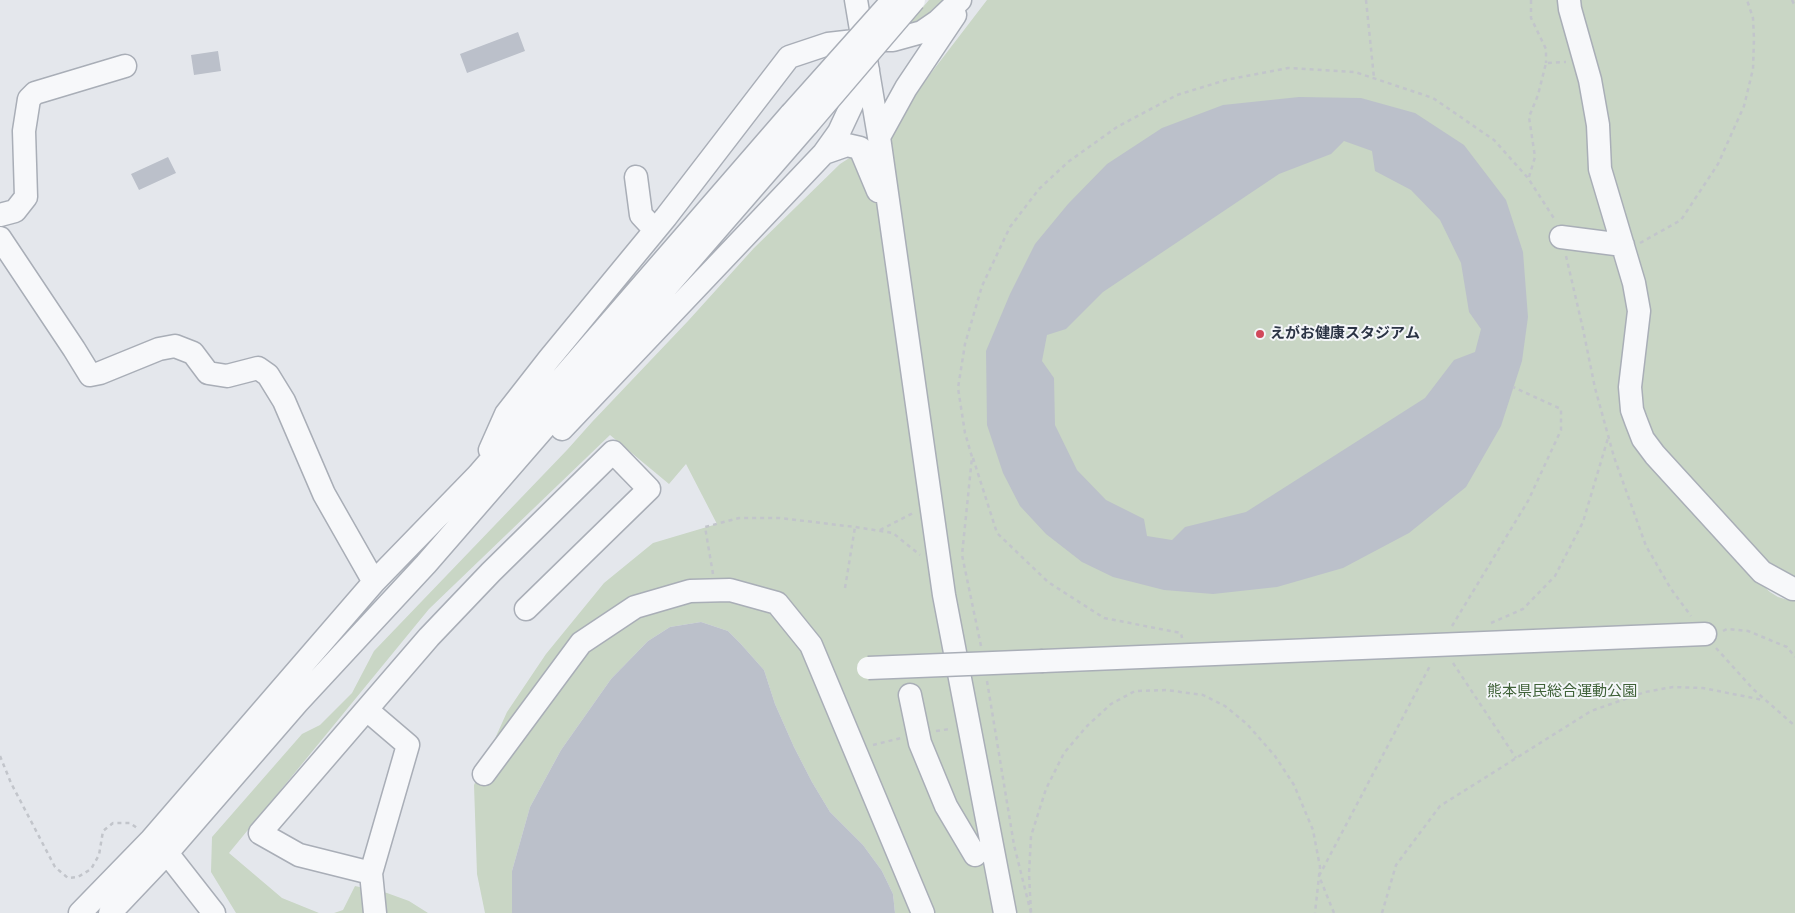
<!DOCTYPE html>
<meta charset="utf-8">
<style>
body{margin:0}
canvas{display:block;background:#e4e7ec}
</style>
<canvas width="1795" height="913"></canvas>
<script>
const ctx = document.querySelector('canvas').getContext('2d');
ctx.lineJoin = 'round';
function paint(path, color) { ctx.fillStyle = color; ctx.fill(path, 'evenodd'); }
const toPath = rows => new Path2D(rows.map(r => 'M' + r).join(''));
function stroke(path, color, width, dash) { ctx.strokeStyle = color; ctx.lineWidth = width; ctx.lineCap = dash ? 'butt' : 'round'; ctx.setLineDash(dash || []); ctx.stroke(path); }
function drawText(font, color, halo, rows, align = 'center') {
  ctx.font = font + ' "Open Sans","Noto Sans JP",sans-serif'; ctx.lineWidth = 4; ctx.setLineDash([]); ctx.textBaseline = 'middle'; ctx.strokeStyle = halo; ctx.fillStyle = color; for (const [text, x, y, turn = 0] of rows) {
    ctx.save(); ctx.translate(x, y); ctx.rotate((+turn || 0) * Math.PI / 180); ctx.textAlign = isNaN(turn) ? turn : align; if (halo) ctx.strokeText(text, 0, 0); ctx.fillText(text, 0, 0); ctx.restore();
  }
}
paint(toPath([
 [929,0,949,0,900,34],
 [987,0,1562,0,1582,84,1596,182,1595,193,1633,303,1622,392,1755,578,1770,592,1778,597,1788,600,1795,599,1795,913,895,913,893,894,882,871,863,845,830,812,812,782,794,747,775,704,764,670,740,643,728,631,701,622,670,627,648,641,611,679,561,750,530,807,512,871,512,913,485,913,477,874,474,785,507,712,546,654,604,583,653,543,717,524,686,464,669,484,610,435,429,609,229,853,282,898,319,913,236,913,211,872,212,837,302,734,320,725,352,693,374,651,567,450,592,422,688,321,754,248,840,164,882,137],
 [1576,0,1795,0,1795,583,1785,582,1662,451,1640,409,1637,366,1608,169],
 [355,886,387,893,409,901,428,913,334,913,343,910]
]), '#c9d6c5');
paint(toPath([
 [518,32,525,51,467,73,460,54],
 [218,51,221,71,194,75,191,55],
 [1299,97,1361,98,1415,113,1464,145,1506,200,1523,252,1528,317,1522,361,1501,426,1466,487,1409,533,1343,568,1277,587,1213,594,1164,590,1113,577,1082,562,1046,534,1020,506,1003,473,987,425,986,351,1010,294,1035,244,1068,204,1107,164,1162,128,1223,105],
 [1344,141,1372,151,1375,171,1411,190,1440,220,1461,263,1469,312,1481,329,1475,352,1454,360,1425,398,1246,512,1185,527,1172,540,1147,536,1144,519,1106,500,1077,470,1055,425,1054,378,1042,361,1047,335,1066,329,1103,292,1279,174,1331,154],
 [168,157,176,173,139,190,131,174],
 [701,622,728,631,740,643,764,670,775,704,794,747,812,782,830,812,863,845,882,871,893,894,895,913,512,913,512,871,530,807,561,750,611,679,648,641,670,627]
]), '#bbc0ca');
const minor = toPath([
 [856,0,879,137,944,595,1005,913],
 [1569,0,1570,9,1590,80,1598,125,1600,169,1634,283,1639,311,1630,387,1632,410,1636,421,1643,439,1655,455,1762,572,1793,589,1795,589],
 [879,137,906,88,955,15],
 [824,153,839,132,868,70],
 [636,177,641,215,655,230],
 [0,215,15,211,26,197,24,131,29,99,35,93,125,66],
 [1561,237,1623,245],
 [0,238,74,349,90,375,100,373,159,349,175,346,193,353,208,373,227,376,258,368,268,375,284,401,324,494,374,582],
 [562,429,824,153,847,145,860,148,878,191],
 [490,450,506,414,549,359,666,217,789,57,828,44,863,40,893,40,922,32,938,21,960,0],
 [1043,661,1705,634],
 [910,695,920,743,946,806,975,855],
 [367,710,408,745,371,873,299,855,260,833,429,637,491,572,613,452,649,489,526,609],
 [484,774,581,643,635,607,690,591,730,590,777,603,811,645,923,913],
 [156,844,167,853,214,913],
 [371,873,375,913],
 [80,913,151,840,374,582,478,475,791,114],
 [110,913,167,853,297,703,426,564,808,124]
]);
stroke(minor, '#a9aeb7', 25);
stroke(toPath([
 [1366,0,1374,78],
 [1531,0,1531,18,1546,49,1546,63],
 [1792,0,1795,6],
 [1529,177,1535,157,1529,117,1538,95,1546,63,1566,62],
 [1640,243,1681,220,1718,164,1744,106,1753,69,1754,39,1753,18,1747,0],
 [1566,256,1583,329,1595,388,1614,457,1646,546,1671,589,1691,616],
 [973,458,997,533,1048,582,1104,618,1181,633,1182,638],
 [880,530,915,512],
 [713,574,705,527,739,518,780,518,855,527,893,533,920,555],
 [845,588,855,527],
 [1491,623,1523,609,1555,576,1583,522,1608,438],
 [1452,626,1528,501,1561,430,1561,409,1513,387],
 [1723,631,1727,629,1748,631,1787,647,1795,657],
 [981,646,962,555,972,457,965,433,958,388,965,344,982,286,1010,227,1039,189,1068,162,1117,127,1177,95,1226,80,1288,68,1355,72,1433,98,1494,140,1528,178,1555,220],
 [1716,648,1753,689,1795,726],
 [1453,663,1516,758],
 [987,681,1014,845,1031,913],
 [936,731,950,729],
 [873,745,901,738],
 [0,756,11,783,55,867,68,878,78,877,91,869,99,855,103,831,113,823,130,823,137,828],
 [1031,912,1029,874,1031,836,1046,789,1064,753,1087,726,1111,704,1135,691,1166,690,1203,695,1225,706,1247,724,1275,756,1294,785,1313,830,1320,867,1315,913],
 [1334,913,1319,876,1431,664],
 [1382,913,1396,865,1440,806,1591,711,1645,692,1673,687,1703,688,1763,700]
]), '#c2c5cb', 2.5, [4, 4]);
stroke(minor, '#f7f8fa', 22);
const minorBridge = toPath([
 [791,114,893,0],
 [808,124,914,0],
 [868,668,1043,661]
]);
stroke(minorBridge, '#a9aeb7', 25, []);
stroke(minorBridge, '#f7f8fa', 22);
for (const [x, y, r, color] of [
 [1260,334,5,"#d1495b"]
]) { const dot = new Path2D(); dot.arc(x, y, r, 0, 2 * Math.PI); ctx.fillStyle = color; ctx.fill(dot); stroke(dot, '#f4f6f9', 2); }
drawText('bold 15px', '#2b3445', '#f4f6f9', [
 ["えがお健康スタジアム",1270,334]
], 'left');
drawText('15px', '#3f6138', '#f4f6f9', [
 ["熊本県民総合運動公園",1562,692]
]);
</script>
